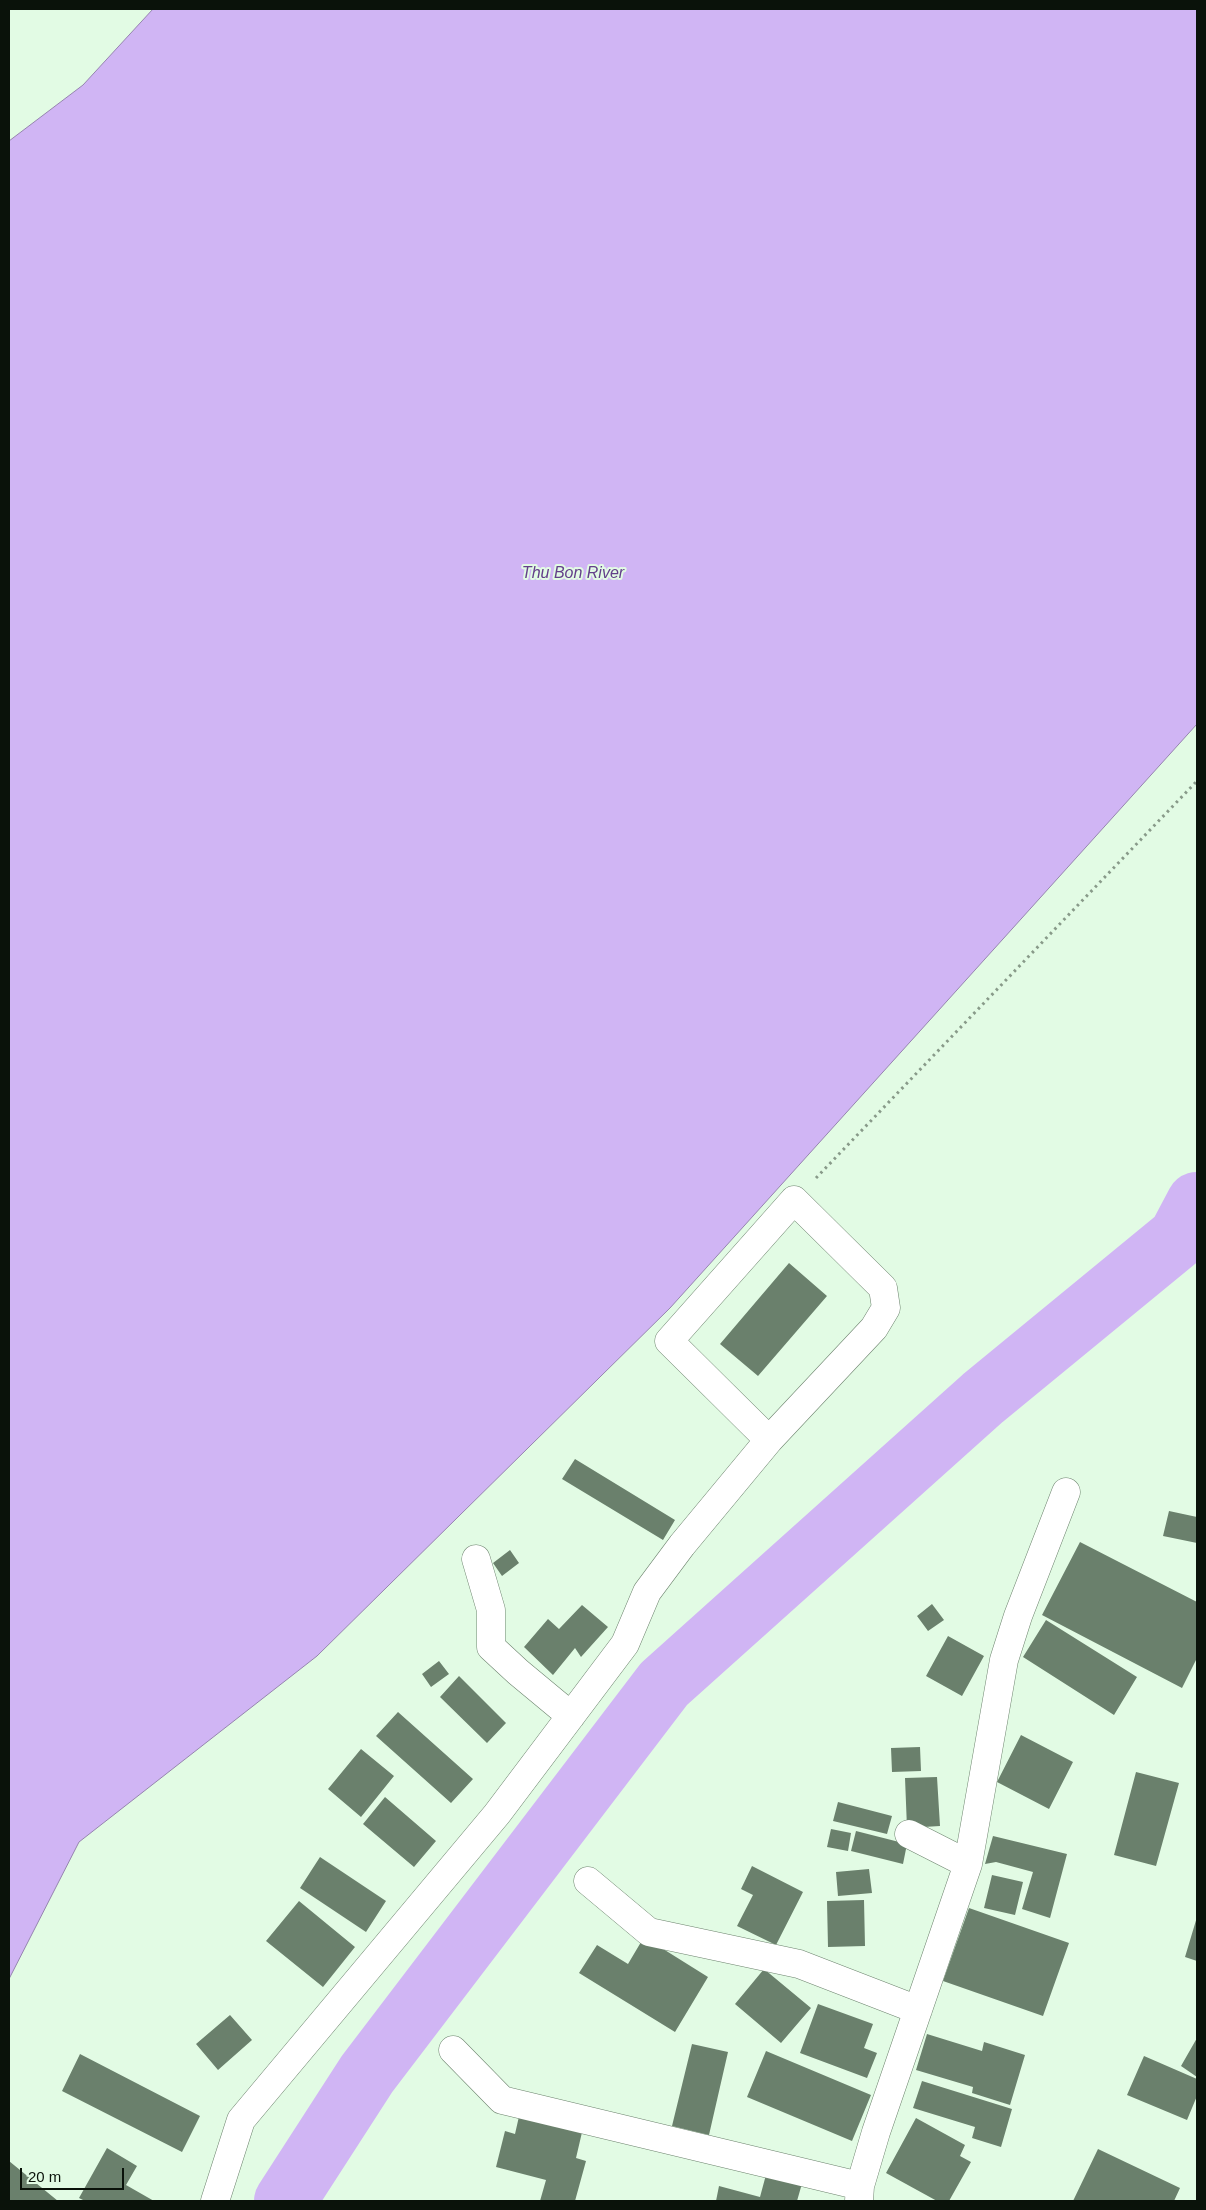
<!DOCTYPE html>
<style>
body{margin:0}
#map{position:relative;width:1206px;height:2210px;overflow:hidden;background:#e2fbe4;font-family:Helvetica,sans-serif}
canvas{display:block}
.frame{position:absolute;inset:0;border:10px solid #0a120a;pointer-events:none}
.scale{position:absolute;left:20px;top:2168px;width:104px;height:22px;box-sizing:border-box;border:2px solid #0a120a;border-top:0;padding-left:6px;font-size:15px;line-height:18px;white-space:nowrap;color:#0a120a;-webkit-text-stroke:4px #e2fbe4;paint-order:stroke}
</style>
<div id="map">
<canvas width="1206" height="2210"></canvas>
<div class="frame"></div>
<div class="scale">20 m</div>
</div>
<script>
const ctx = document.querySelector('canvas').getContext('2d');
ctx.lineJoin = 'round';
function paint(path, color) { ctx.fillStyle = color; ctx.fill(path, 'evenodd'); }
const toPath = rows => new Path2D(rows.map(r => 'M' + r).join(''));
function stroke(path, color, width, dash) { ctx.strokeStyle = color; ctx.lineWidth = width; ctx.lineCap = dash ? 'butt' : 'round'; ctx.setLineDash(dash || []); ctx.stroke(path); }
function drawText(font, color, halo, rows, align = 'center') {
  ctx.font = font + ' Helvetica,sans-serif'; ctx.lineWidth = 4; ctx.setLineDash([]); ctx.textBaseline = 'middle'; ctx.strokeStyle = halo; ctx.fillStyle = color; for (const [text, x, y, turn = 0] of rows) {
    ctx.save(); ctx.translate(x, y); ctx.rotate((+turn || 0) * Math.PI / 180); ctx.textAlign = isNaN(turn) ? turn : align; if (halo) ctx.strokeText(text, 0, 0); ctx.fillText(text, 0, 0); ctx.restore();
  }
}
const water = toPath([
 [153,9,1197,9,1197,724,670,1308,317,1656,79,1842,9,1979,9,141,83,85,153,9]
]);
paint(water, '#d0b5f4');
stroke(water, '#9584ae', 1);
stroke(toPath([
 [285,2201,367,2074,664,1684,983,1398,1179,1237,1197,1203]
]), '#d0b5f4', 62);
paint(toPath([
 [789,1263,827,1296,758,1376,720,1344],
 [575,1459,675,1520,663,1540,562,1479],
 [1169,1511,1197,1517,1197,1543,1163,1536],
 [1080,1542,1197,1602,1197,1658,1182,1688,1042,1615],
 [510,1550,519,1563,502,1576,493,1563],
 [932,1604,944,1620,928,1631,917,1616],
 [582,1605,608,1627,581,1657,575,1648,553,1675,524,1647,548,1619,559,1629],
 [1046,1620,1137,1677,1114,1715,1023,1657],
 [948,1636,984,1656,962,1696,926,1676],
 [439,1661,449,1674,431,1687,422,1674],
 [459,1676,506,1723,487,1743,440,1697],
 [398,1712,473,1779,451,1803,376,1736],
 [1021,1735,1073,1762,1049,1809,997,1782],
 [920,1747,921,1771,892,1772,891,1748],
 [361,1749,394,1776,361,1817,328,1789],
 [1136,1772,1179,1783,1156,1866,1114,1855],
 [937,1777,940,1826,907,1828,905,1778],
 [385,1797,436,1841,414,1867,363,1824],
 [838,1802,892,1816,887,1834,833,1821],
 [831,1829,851,1833,848,1851,827,1847],
 [856,1831,907,1844,903,1864,851,1851],
 [993,1836,1067,1854,1050,1918,1022,1909,1033,1872,996,1862,985,1864],
 [320,1857,386,1901,366,1932,300,1888],
 [752,1866,803,1892,776,1945,737,1926,753,1895,741,1889],
 [869,1869,872,1893,838,1896,836,1872],
 [992,1875,1023,1882,1015,1915,984,1908],
 [864,1900,865,1946,828,1947,827,1901],
 [299,1901,355,1947,323,1987,266,1941],
 [969,1908,1069,1943,1043,2016,943,1981],
 [1197,1917,1197,1961,1185,1957],
 [644,1937,708,1977,675,2032,579,1973,597,1945,628,1964],
 [764,1969,811,2008,781,2043,735,2004],
 [818,2004,873,2024,864,2048,877,2053,867,2078,800,2053],
 [230,2015,252,2040,218,2070,196,2044],
 [927,2034,982,2051,984,2042,1025,2055,1010,2105,972,2093,973,2087,916,2070],
 [1197,2038,1197,2077,1181,2066],
 [692,2044,728,2052,709,2135,672,2126],
 [766,2051,871,2095,852,2141,747,2097],
 [80,2054,200,2116,182,2152,62,2091],
 [1144,2056,1197,2079,1197,2096,1187,2120,1127,2095],
 [922,2081,1012,2109,1001,2147,972,2138,975,2127,913,2108],
 [520,2112,583,2128,576,2158,586,2161,575,2201,540,2201,546,2180,496,2167,505,2131,515,2134],
 [916,2118,965,2145,960,2156,971,2162,949,2201,937,2201,886,2173],
 [107,2148,137,2166,126,2185,154,2201,85,2201,79,2198],
 [1098,2149,1180,2188,1174,2201,1073,2201],
 [9,2161,58,2201,9,2201],
 [767,2171,803,2180,797,2201,716,2201,719,2186,760,2197]
]), '#6a806c');
const minor = toPath([
 [476,1559,491,1610,491,1647,518,1672,571,1716],
 [909,1834,968,1864],
 [588,1881,649,1932,799,1964,918,2010],
 [453,2050,502,2100,860,2186],
 [215,2201,241,2120,497,1814,625,1644,647,1592,682,1545,769,1440,874,1328,886,1308,883,1288,794,1200,669,1341,769,1440],
 [859,2201,860,2186,876,2132,968,1864,1004,1660,1018,1616,1066,1492]
]);
stroke(minor, '#6d836e', 29);
stroke(toPath([
 [816,1178,1197,781]
]), '#889a89', 3, [2.5, 4]);
stroke(minor, '#fff', 28);
drawText('italic 16px', '#633f8a', '#e2fbe4', [
 ["Thu Bon River",573,574]
]);
</script>
